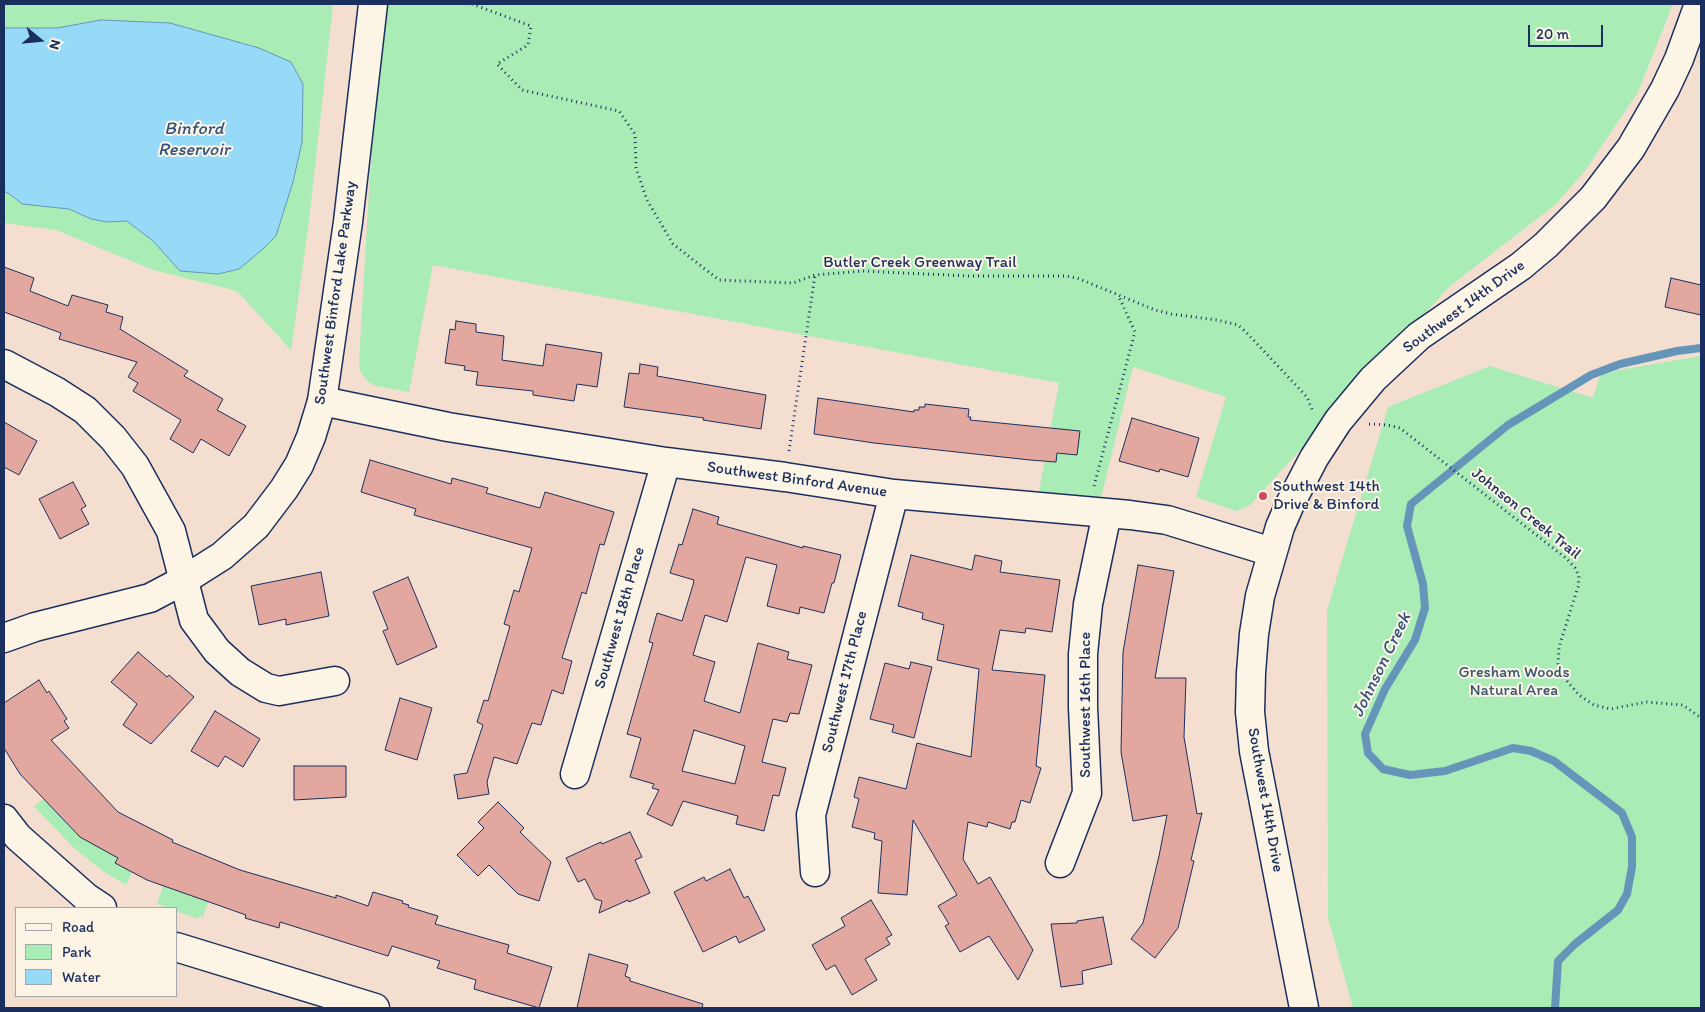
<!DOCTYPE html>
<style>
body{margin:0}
#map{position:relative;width:1705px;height:1012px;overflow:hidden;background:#f4ded0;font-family:Itim,sans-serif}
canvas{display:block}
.frame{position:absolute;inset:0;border:5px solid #1b2f5e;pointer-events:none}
.legend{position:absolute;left:15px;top:907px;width:162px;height:90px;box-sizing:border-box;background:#fcf5e5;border:1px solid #a2a6af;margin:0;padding:6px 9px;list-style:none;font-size:15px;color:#1b2f5e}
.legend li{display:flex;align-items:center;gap:10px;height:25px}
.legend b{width:25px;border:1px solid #a2a6af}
.north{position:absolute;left:15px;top:15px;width:50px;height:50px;-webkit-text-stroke:4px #fcf5e5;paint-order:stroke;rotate:107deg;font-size:14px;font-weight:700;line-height:20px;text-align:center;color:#1b2f5e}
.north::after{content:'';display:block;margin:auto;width:18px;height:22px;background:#1b2f5e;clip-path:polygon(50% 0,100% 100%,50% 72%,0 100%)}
.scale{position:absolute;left:1528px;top:25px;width:75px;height:22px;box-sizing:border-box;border:2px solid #1b2f5e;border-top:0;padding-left:6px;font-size:15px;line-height:18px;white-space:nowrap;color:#1b2f5e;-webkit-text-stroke:4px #fcf5e5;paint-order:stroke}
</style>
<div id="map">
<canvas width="1705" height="1012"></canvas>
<div class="frame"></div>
<ul class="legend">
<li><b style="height:6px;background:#fcf5e5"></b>Road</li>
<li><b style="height:14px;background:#a9ecb6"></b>Park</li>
<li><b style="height:14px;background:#96daf8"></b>Water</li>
</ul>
<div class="north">N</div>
<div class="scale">20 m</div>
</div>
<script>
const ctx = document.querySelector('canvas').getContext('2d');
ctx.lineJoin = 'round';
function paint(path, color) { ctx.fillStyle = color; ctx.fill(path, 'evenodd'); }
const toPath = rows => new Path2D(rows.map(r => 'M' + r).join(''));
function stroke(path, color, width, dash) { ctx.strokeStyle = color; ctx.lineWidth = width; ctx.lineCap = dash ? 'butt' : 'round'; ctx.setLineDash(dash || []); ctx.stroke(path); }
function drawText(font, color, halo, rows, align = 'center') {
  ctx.font = font + ' Itim,sans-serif'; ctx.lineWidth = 4; ctx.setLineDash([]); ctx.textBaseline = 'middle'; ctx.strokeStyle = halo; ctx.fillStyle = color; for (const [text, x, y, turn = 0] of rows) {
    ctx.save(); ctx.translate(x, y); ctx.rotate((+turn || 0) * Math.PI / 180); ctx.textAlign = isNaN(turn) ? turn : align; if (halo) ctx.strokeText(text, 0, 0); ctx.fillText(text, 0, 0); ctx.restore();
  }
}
paint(toPath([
 [4,4,333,4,308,229,291,350,237,291,153,270,56,230,4,223],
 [380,4,1673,4,1638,92,1585,171,1555,205,1450,286,1250,505,1236,511,1196,497,1226,397,1133,367,1100,502,1036,508,1059,383,433,265,409,392,376,386,368,382,360,371,359,362],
 [1701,356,1701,1008,1353,1008,1328,917,1327,610,1388,407,1490,366,1593,398,1601,373],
 [44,799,75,832,108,801,110,806,117,811,118,858,115,863,132,872,126,885,103,871,74,848,34,806],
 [163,886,208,902,203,917,200,916,198,919,176,911,176,908,169,908,157,904]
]), '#a9ecb6');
const water = toPath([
 [101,20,170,23,259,48,291,62,303,84,302,142,293,182,276,236,263,249,239,269,218,274,180,271,153,241,127,221,107,222,91,219,69,209,22,204,11,195,4,191,4,28,57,28,101,20]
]);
paint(water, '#96daf8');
stroke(water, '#6596ba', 1);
stroke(toPath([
 [1555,1008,1558,961,1575,944,1618,910,1627,894,1632,867,1632,837,1622,813,1554,761,1531,751,1513,748,1445,771,1410,775,1383,769,1368,753,1365,734,1385,689,1415,640,1425,608,1423,584,1407,526,1411,504,1508,425,1591,375,1620,364,1677,351,1701,348]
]), '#6596ba', 8);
const building = toPath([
 [4,267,34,278,30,291,68,306,72,295,108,305,106,312,123,317,120,329,188,371,184,376,223,399,217,410,246,426,229,456,201,439,193,453,170,439,181,420,133,391,138,383,128,377,137,362,59,339,61,333,4,312,4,267],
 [1671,278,1701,285,1701,315,1665,307,1671,278],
 [456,321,476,324,476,332,504,336,502,360,543,366,546,344,602,353,597,387,577,384,574,401,533,395,533,391,476,385,478,372,464,370,465,366,445,363,450,329,455,330,456,321],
 [640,364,658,367,657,376,766,395,761,429,703,420,704,418,624,407,629,373,639,374,640,364],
 [818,398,914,412,914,410,919,410,919,407,925,407,925,404,969,409,968,417,971,417,970,420,1080,431,1077,455,1057,453,1056,462,1030,460,874,443,814,434,818,398],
 [1132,418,1199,438,1188,477,1160,469,1159,472,1119,461,1132,418],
 [4,422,37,441,19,475,4,467,4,422],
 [370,460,451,484,452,478,488,488,486,493,540,508,545,492,614,512,604,545,600,544,586,594,582,592,562,658,572,661,563,694,552,690,541,725,532,723,517,764,494,757,487,782,489,794,458,799,454,775,467,773,483,725,477,722,484,700,488,701,510,626,504,624,514,590,519,592,532,548,414,515,416,509,361,492,370,460],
 [73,482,86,506,81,509,89,524,60,539,39,499,73,482],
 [693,509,719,517,717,524,803,548,803,546,841,555,834,583,832,583,824,613,800,607,799,614,767,606,777,565,746,557,727,622,705,615,693,655,715,662,704,701,740,713,758,643,789,652,787,659,812,665,799,714,790,713,787,722,773,719,762,762,786,768,779,796,773,795,764,831,736,824,738,816,683,801,672,826,647,814,659,790,652,788,654,784,630,777,641,738,627,734,653,643,649,642,657,613,682,621,693,585,694,580,670,573,679,544,682,545,693,509],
 [694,730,745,746,735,784,682,771,694,730],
 [911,555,972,570,975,555,1002,561,1000,572,1060,580,1052,632,1026,628,1025,633,1000,630,992,670,1045,675,1036,766,1041,768,1030,803,1021,800,1015,822,1012,822,1010,829,988,822,987,827,968,822,963,859,978,884,990,877,1033,950,1018,980,989,936,960,952,945,926,949,924,938,906,957,895,913,820,907,895,878,893,882,841,874,839,875,833,852,827,859,799,854,797,859,777,906,789,917,743,971,757,979,669,937,660,944,625,922,619,923,613,898,606,911,555],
 [1138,565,1174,571,1155,678,1186,678,1184,737,1197,814,1202,813,1191,860,1194,861,1178,928,1155,958,1131,939,1143,923,1159,856,1167,815,1133,821,1121,752,1123,652,1138,565],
 [321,572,329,616,286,625,286,619,259,625,251,586,321,572],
 [408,577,437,647,397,665,383,631,388,629,373,592,408,577],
 [138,652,167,677,169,675,194,697,151,744,123,725,137,704,111,682,138,652],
 [911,662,932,667,914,738,892,732,894,725,870,719,885,663,909,669,911,662],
 [39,680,47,693,49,691,67,719,64,721,69,728,51,740,118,812,173,840,172,842,240,870,336,898,336,895,368,906,373,892,403,901,402,903,409,905,408,907,438,916,435,924,509,945,507,953,552,967,539,1008,474,989,476,980,437,968,440,961,392,946,388,956,280,922,279,928,245,918,246,915,147,880,115,863,118,858,80,837,20,774,4,748,4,703,39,680],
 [400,698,432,708,417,760,385,750,400,698],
 [215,711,260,739,243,767,225,756,218,767,191,751,215,711],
 [294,766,346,766,346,797,294,800,294,766],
 [498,802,524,828,520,832,551,862,539,901,518,894,489,865,478,876,457,855,484,828,478,822,498,802],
 [630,832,642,857,635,860,650,893,629,902,628,900,599,913,602,901,595,899,585,879,578,882,566,858,601,842,602,844,630,832],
 [730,869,744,898,748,896,765,930,739,943,736,936,703,952,674,892,704,877,706,881,730,869],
 [871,900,892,935,886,938,890,944,865,959,877,980,852,995,835,965,826,970,812,945,845,926,841,918,871,900],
 [1103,917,1112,964,1082,971,1083,984,1061,987,1051,924,1077,923,1077,921,1103,917],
 [589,954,628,965,625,976,630,978,630,981,703,1004,702,1008,577,1008,589,954]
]);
paint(building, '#e2a89f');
stroke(building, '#1b2f5e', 1);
const street = toPath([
 [4,364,57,392,85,410,113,438,135,466,171,531,194,620,217,651,240,672,266,688,279,691,335,681],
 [322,401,448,427,666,462,785,477,894,494,1130,515,1167,520,1272,552],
 [575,774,666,462],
 [4,819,18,837,87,898,102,908],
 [1060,863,1087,793,1083,707,1083,654,1088,604,1107,513],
 [815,872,811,815,894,494],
 [176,947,375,1008]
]);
const secondary = toPath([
 [4,638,35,627,150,598,184,580,222,556,256,526,284,489,299,465,311,437,322,401,348,222,373,4],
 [1304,1008,1254,751,1250,712,1251,673,1254,634,1260,596,1280,527,1290,504,1314,458,1338,421,1373,379,1419,336,1521,266,1546,245,1593,198,1631,148,1665,89,1679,59,1699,4]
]);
stroke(street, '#1b2f5e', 31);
stroke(secondary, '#1b2f5e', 31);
stroke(toPath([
 [472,4,531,26,528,45,497,64,522,90,619,111,635,134,636,168,647,200,673,244,719,280,793,283,815,275,863,271,968,276,1066,276,1077,278,1155,310,1171,314,1217,320,1238,325,1246,332,1307,397,1313,412],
 [1369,424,1387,425,1400,428,1567,559,1575,568,1579,576,1578,587,1559,647,1558,665,1566,680,1579,695,1594,705,1611,709,1646,702,1683,705,1701,718],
 [789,451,815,275],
 [1094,486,1135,332,1119,297]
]), '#1b2f5e', 3, [1, 4]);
stroke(street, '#fcf5e5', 28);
stroke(secondary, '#fcf5e5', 28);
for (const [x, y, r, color] of [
 [1263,496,5,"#d1495b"]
]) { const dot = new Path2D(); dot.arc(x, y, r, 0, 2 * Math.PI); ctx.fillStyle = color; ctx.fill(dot); stroke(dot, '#fcf5e5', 2); }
drawText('16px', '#1b2f5e', '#fcf5e5', [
 ["Butler Creek Greenway Trail",920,263],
 ["Southwest Binford Lake Parkway",336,293,-82],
 ["Southwest 14th Drive",1464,307,-36],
 ["Southwest Binford Avenue",797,480,8],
 ["Johnson Creek Trail",1526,514,39],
 ["Southwest 18th Place",620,618,-74],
 ["Southwest 17th Place",845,682,-76],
 ["Southwest 16th Place",1086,705,-90],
 ["Southwest 14th Drive",1265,800,80]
]);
drawText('16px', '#1b2f5e', '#fcf5e5', [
 ["Southwest 14th",1273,487],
 ["Drive & Binford",1273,505]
], 'left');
drawText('16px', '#375570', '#fcf5e5', [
 ["Gresham Woods",1514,673],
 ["Natural Area",1514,691]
]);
drawText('italic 18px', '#34517d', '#fcf5e5', [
 ["Binford",194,129],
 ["Reservoir",194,150],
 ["Johnson Creek",1382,665,-64]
]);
</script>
